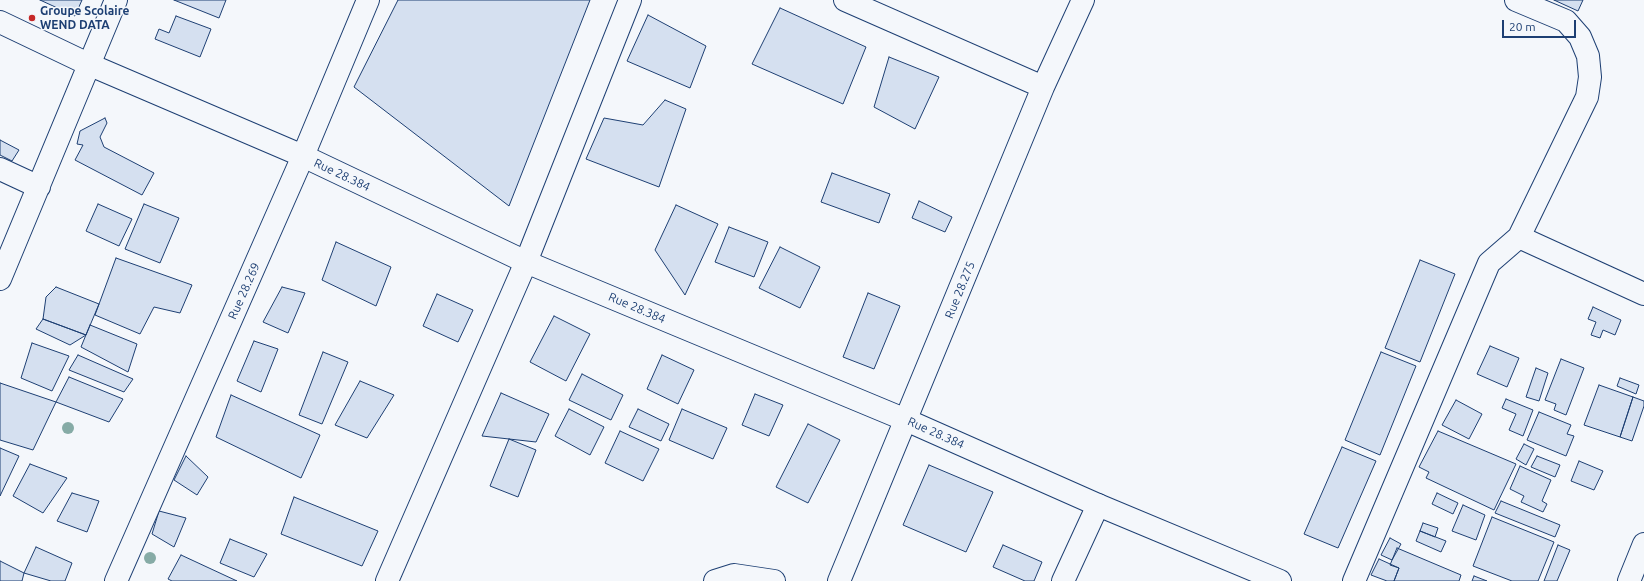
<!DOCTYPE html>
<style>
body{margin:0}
#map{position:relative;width:1644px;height:581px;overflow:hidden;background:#f4f7fb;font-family:Ubuntu,sans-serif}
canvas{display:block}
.scale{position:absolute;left:1502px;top:20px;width:74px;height:18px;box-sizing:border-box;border:2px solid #1d3f73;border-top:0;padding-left:5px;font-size:12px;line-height:14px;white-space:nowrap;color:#1d3f73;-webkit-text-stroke:3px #f4f7fb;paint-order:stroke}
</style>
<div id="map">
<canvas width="1644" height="581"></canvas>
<div class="scale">20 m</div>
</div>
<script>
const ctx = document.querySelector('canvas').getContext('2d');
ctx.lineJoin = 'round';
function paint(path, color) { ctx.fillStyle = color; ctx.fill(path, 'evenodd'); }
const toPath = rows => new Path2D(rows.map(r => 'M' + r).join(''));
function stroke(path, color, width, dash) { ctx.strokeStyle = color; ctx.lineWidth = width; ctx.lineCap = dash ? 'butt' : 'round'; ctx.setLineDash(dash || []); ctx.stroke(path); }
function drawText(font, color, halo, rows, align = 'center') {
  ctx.font = font + ' Ubuntu,sans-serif'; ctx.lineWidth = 3; ctx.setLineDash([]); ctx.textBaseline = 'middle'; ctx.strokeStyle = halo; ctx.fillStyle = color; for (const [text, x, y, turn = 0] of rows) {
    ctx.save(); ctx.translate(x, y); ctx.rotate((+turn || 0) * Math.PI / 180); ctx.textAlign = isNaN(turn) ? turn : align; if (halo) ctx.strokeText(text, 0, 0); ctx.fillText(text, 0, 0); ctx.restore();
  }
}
const building = toPath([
 [40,0,82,0,75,16,40,0],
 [174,0,226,0,219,18,174,0],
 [398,0,590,0,509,206,354,87,398,0],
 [1554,0,1583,0,1578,11,1554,0],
 [780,8,866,47,843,104,752,64,780,8],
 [648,15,706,46,690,88,627,61,648,15],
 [176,16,211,29,200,57,155,39,159,29,169,33,176,16],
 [889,57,939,77,915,129,874,107,889,57],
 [665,100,686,109,659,187,586,159,604,118,643,125,665,100],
 [105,118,107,123,100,137,104,147,154,173,142,195,75,160,83,145,77,144,80,131,105,118],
 [0,140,19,150,12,161,0,155,0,140],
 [832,173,890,194,879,223,821,202,832,173],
 [919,201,952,217,945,232,912,218,919,201],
 [98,204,132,219,119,246,86,231,98,204],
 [144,204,179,218,160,263,125,249,144,204],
 [676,205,718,224,685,295,655,250,676,205],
 [729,227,768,242,754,277,715,262,729,227],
 [336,242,391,267,376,306,322,280,336,242],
 [780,247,820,267,800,308,759,288,780,247],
 [116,258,192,285,180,313,154,307,140,334,95,315,116,258],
 [1420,260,1455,274,1420,362,1385,348,1420,260],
 [56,287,99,304,86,335,43,319,46,297,56,287],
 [282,287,305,293,288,333,263,322,282,287],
 [868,293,900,306,874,369,843,357,868,293],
 [437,294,473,310,458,342,423,326,437,294],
 [1593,307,1621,320,1615,335,1603,330,1600,338,1591,335,1596,322,1588,319,1593,307],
 [554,316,590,334,566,381,530,362,554,316],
 [43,319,86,335,70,345,36,329,43,319],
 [90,325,137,344,128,372,81,347,90,325],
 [254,341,278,349,261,392,237,381,254,341],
 [32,343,69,356,52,391,21,378,32,343],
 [1490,346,1519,358,1507,387,1477,374,1490,346],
 [323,352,348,362,322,424,299,415,323,352],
 [1381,352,1416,366,1380,455,1345,440,1381,352],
 [78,355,133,379,124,392,69,370,78,355],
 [662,355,694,370,678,404,647,389,662,355],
 [1561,359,1584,368,1566,415,1554,410,1556,404,1545,400,1561,359],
 [1536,368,1548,373,1539,401,1526,397,1536,368],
 [582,374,623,395,611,420,569,400,582,374],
 [69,377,123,399,109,422,56,402,69,377],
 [1620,378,1639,385,1636,394,1617,386,1620,378],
 [360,381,394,395,367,438,335,425,360,381],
 [0,383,56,402,33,450,0,440,0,383],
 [1599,385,1633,397,1620,437,1584,425,1599,385],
 [501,393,549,414,536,442,482,436,501,393],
 [755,394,783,405,769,436,742,425,755,394],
 [231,395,320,435,301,478,216,437,231,395],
 [1633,397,1644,401,1644,406,1632,441,1620,437,1633,397],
 [1506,399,1533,410,1523,436,1509,430,1516,414,1502,408,1506,399],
 [1456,400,1482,414,1469,439,1442,425,1456,400],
 [569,409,604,427,590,455,555,436,569,409],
 [638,409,669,424,661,441,629,427,638,409],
 [682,409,727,428,713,459,669,440,682,409],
 [1539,412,1571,425,1567,434,1574,436,1566,456,1527,440,1539,412],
 [808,424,840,440,808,503,776,487,808,424],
 [620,431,659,449,643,481,605,463,620,431],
 [1438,431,1516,464,1494,510,1426,478,1429,472,1419,467,1438,431],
 [509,439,536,450,518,497,490,486,509,439],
 [1524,444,1534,449,1526,465,1516,459,1524,444],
 [1342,447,1376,461,1338,548,1304,534,1342,447],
 [0,448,19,456,0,496,0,448],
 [186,456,208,477,197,495,174,480,186,456],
 [1537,456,1560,465,1555,477,1531,467,1537,456],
 [1579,461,1603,471,1594,490,1571,481,1579,461],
 [30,464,67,478,43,513,13,496,30,464],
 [929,465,993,492,966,552,903,525,929,465],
 [1520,466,1551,480,1542,501,1547,504,1543,512,1521,502,1524,496,1510,489,1520,466],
 [72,493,99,501,87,532,57,521,72,493],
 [1437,493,1458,503,1453,514,1432,504,1437,493],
 [294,497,378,531,362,566,281,534,294,497],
 [1501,501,1560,525,1555,537,1495,513,1501,501],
 [1463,505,1485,515,1476,540,1452,531,1463,505],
 [159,511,186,518,174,547,152,534,159,511],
 [1492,517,1554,542,1538,581,1512,581,1473,566,1492,517],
 [1423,523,1438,528,1435,537,1420,531,1423,523],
 [1420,531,1446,541,1441,552,1416,541,1420,531],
 [1390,538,1401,544,1392,560,1381,555,1390,538],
 [230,539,267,554,254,577,220,563,230,539],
 [1003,545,1042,562,1034,581,1025,581,993,567,1003,545],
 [1558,545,1570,550,1557,581,1544,581,1558,545],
 [36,547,72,563,65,581,51,581,24,573,36,547],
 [1397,548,1461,575,1459,581,1394,581,1399,568,1390,565,1397,548],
 [181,555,237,581,172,581,168,579,181,555],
 [1379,559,1399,568,1394,581,1387,581,1371,575,1379,559],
 [0,561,24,573,22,581,0,581,0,561],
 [1474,576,1487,581,1472,581,1474,576]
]);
paint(building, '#d5e0f0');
stroke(building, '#1d3f73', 1);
const street = toPath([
 [845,0,1043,87],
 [0,169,39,187],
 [1519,237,1644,294],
 [0,279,116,0],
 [116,581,303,156,368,0],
 [387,581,526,262,630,0],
 [715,581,734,575,774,581],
 [839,581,1043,87,1083,0],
 [1063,581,1098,505],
 [1354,581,1489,263,1519,237,1587,97,1590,77,1588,56,1580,37,1566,21,1516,0]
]);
const secondary = toPath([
 [0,22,88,64,303,156,526,262,906,420,1098,505,1280,581],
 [1629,581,1644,544]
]);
stroke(street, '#1d3f73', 24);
stroke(secondary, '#1d3f73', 24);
stroke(street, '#f4f7fb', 22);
stroke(secondary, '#f4f7fb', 22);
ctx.fillStyle = '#86aba6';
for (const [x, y] of [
 [68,428],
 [150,558]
]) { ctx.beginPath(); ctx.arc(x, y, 6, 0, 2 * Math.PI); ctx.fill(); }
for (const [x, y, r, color] of [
 [32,18,4,"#c62828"]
]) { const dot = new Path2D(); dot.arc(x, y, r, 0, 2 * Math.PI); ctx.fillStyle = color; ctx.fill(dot); stroke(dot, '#f4f7fb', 1.5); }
drawText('bold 12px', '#1d3f73', '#f4f7fb', [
 ["Groupe Scolaire",40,11],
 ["WEND DATA",40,25]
], 'left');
drawText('12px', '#1d3f73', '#f4f7fb', [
 ["Rue 28.384",342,175,25],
 ["Rue 28.275",960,290,-68],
 ["Rue 28.269",244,291,-66],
 ["Rue 28.384",637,308,23],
 ["Rue 28.384",936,433,24]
]);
</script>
